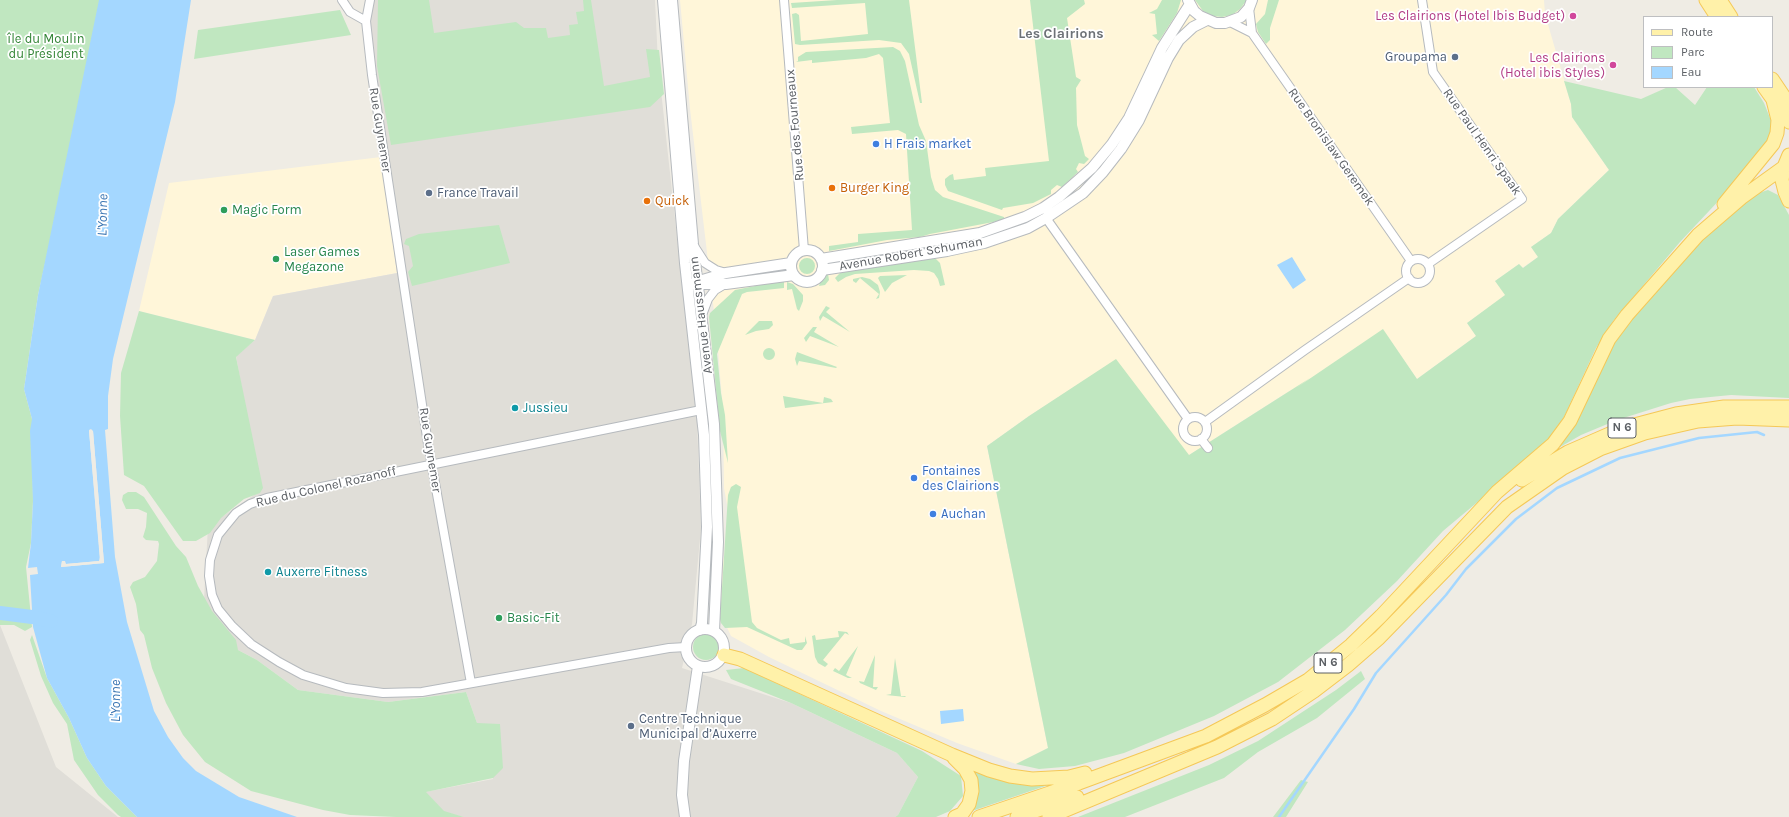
<!DOCTYPE html>
<meta charset="utf-8">
<style>
body{margin:0}
#map{position:relative;width:1789px;height:817px;overflow:hidden;background:#efece4;font-family:Karla,sans-serif}
canvas{display:block}
.legend{position:absolute;left:1643px;top:16px;width:130px;height:72px;box-sizing:border-box;background:#fff;border:1px solid #bebfc1;margin:0;padding:5px 7px;list-style:none;font-size:12px;color:#5c6065}
.legend li{display:flex;align-items:center;gap:8px;height:20px}
.legend b{width:20px;border:1px solid #bebfc1}
</style>
<div id="map">
<canvas width="1789" height="817"></canvas>
<ul class="legend">
<li><b style="height:5px;background:#fff1a9"></b>Route</li>
<li><b style="height:11px;background:#c0e7c0"></b>Parc</li>
<li><b style="height:11px;background:#a4d7ff"></b>Eau</li>
</ul>
</div>
<script>
const ctx = document.querySelector('canvas').getContext('2d');
ctx.lineJoin = 'round';
function paint(path, color) { ctx.fillStyle = color; ctx.fill(path, 'evenodd'); }
const toPath = rows => new Path2D(rows.map(r => 'M' + r).join(''));
function stroke(path, color, width, dash) { ctx.strokeStyle = color; ctx.lineWidth = width; ctx.lineCap = dash ? 'butt' : 'round'; ctx.setLineDash(dash || []); ctx.stroke(path); }
function drawText(font, color, halo, rows, align = 'center') {
  ctx.font = font + ' Karla,sans-serif'; ctx.lineWidth = 3.5; ctx.setLineDash([]); ctx.textBaseline = 'middle'; ctx.strokeStyle = halo; ctx.fillStyle = color; for (const [text, x, y, turn = 0] of rows) {
    ctx.save(); ctx.translate(x, y); ctx.rotate((+turn || 0) * Math.PI / 180); ctx.textAlign = isNaN(turn) ? turn : align; if (halo) ctx.strokeText(text, 0, 0); ctx.fillText(text, 0, 0); ctx.restore();
  }
}
paint(toPath([
 [680,0,1544,0,1545,14,1571,104,1572,117,1609,170,1558,219,1551,233,1531,247,1538,257,1522,268,1519,264,1495,281,1506,295,1467,323,1476,336,1417,379,1383,330,1208,448,1294,388,1189,455,1068,391,1029,416,987,446,1048,748,1016,764,957,743,881,711,769,657,731,636,721,615,722,566,728,536,728,510,724,488,723,413,717,337,690,109],
 [381,157,397,273,273,296,255,340,139,311,169,183]
]), '#fff6d9');
paint(toPath([
 [369,0,655,0,658,63,697,420,701,528,692,624,682,668,791,703,897,753,918,777,898,815,895,817,464,817,444,812,425,792,493,779,477,723,466,692,388,702,298,690,257,660,238,650,203,618,208,526,260,491,236,356,255,340,273,296,397,273,381,157],
 [0,625,56,767,118,817,0,817]
]), '#e0ded8');
paint(toPath([
 [0,0,104,0,38,295,24,389,32,419,33,501,31,543,26,567,32,627,25,631,14,625,0,625],
 [378,0,429,0,434,33,516,22,524,28,546,28,548,38,570,35,569,25,578,24,576,12,584,11,583,0,591,0,604,86,650,77,646,49,659,50,664,94,650,107,391,145,377,66],
 [837,0,909,0,922,103,920,103,909,54,901,43,879,40,800,45,795,44,792,14,796,13,799,15,801,41,868,34,865,3,792,8,791,3],
 [1030,0,1084,0,1085,4,1067,18,1076,77,1081,80,1076,88,1077,125,1085,156,1089,159,1084,164,1079,163,1076,169,1078,172,1062,187,1057,185,1051,190,1051,194,1033,203,1003,208,1002,210,948,191,945,185,945,179,950,175,953,174,954,180,986,176,985,168,1049,161],
 [1162,0,1181,0,1177,13,1159,41,1152,35,1157,34,1155,14,1149,13,1157,9],
 [1195,0,1247,0,1240,9,1232,15,1222,17,1212,16,1203,11],
 [1268,0,1279,0,1270,28,1270,40,1266,44,1258,32,1256,24,1265,14],
 [340,10,351,35,194,59,198,30],
 [893,47,900,51,905,61,919,125,926,141,931,177,935,190,943,197,1004,217,1004,220,930,234,920,237,887,240,829,251,829,246,858,242,858,234,912,230,906,134,898,130,852,134,851,127,890,123,883,58,879,54,866,58,812,63,812,60,796,62,798,61,798,57,806,52],
 [1564,81,1641,99,1668,87,1675,87,1695,105,1707,87,1754,87,1764,103,1772,123,1769,142,1739,179,1680,242,1614,320,1596,348,1564,417,1542,448,1443,531,1397,581,1345,630,1278,682,1214,716,1124,753,1075,766,1039,769,1016,764,1048,748,987,446,1029,416,1116,359,1189,455,1310,378,1296,388,1383,329,1417,379,1476,336,1467,323,1505,295,1495,281,1519,264,1523,268,1538,257,1531,247,1551,233,1558,219,1609,170,1572,117,1571,104],
 [1768,190,1778,195,1789,215,1789,398,1731,395,1690,399,1671,403,1617,420,1581,435,1560,447,1556,447,1616,335,1722,217,1749,196],
 [499,225,510,263,412,286,408,272,413,266,409,246,404,244,406,239,419,234],
 [934,257,940,263,945,285,940,286,938,279,934,273,929,271,914,270,855,274,846,277,838,282,835,278,841,272],
 '799 266a8 8 0 1 1 16 0a8 8 0 1 1-16 0Z',
 [828,274,829,280,825,285,819,286,822,277],
 [907,275,892,283,885,292,878,278,880,276],
 [862,277,870,279,878,285,880,292,879,298,876,299,879,294,860,278,856,283,853,281,853,279],
 [775,282,784,282,784,288,747,292,742,294,717,354,721,393,725,415,728,463,720,431,709,317,710,313,735,290],
 [787,282,793,284,803,295,803,301,799,311,797,309,792,289,787,290],
 [826,306,830,308,826,312,850,332,823,316,820,321,819,317],
 [139,311,255,340,236,357,263,488,260,493,244,499,221,518,210,533,196,541,183,541,144,486,124,475,120,416,121,373],
 [759,321,772,321,773,325,769,329,756,331,745,335],
 [813,327,817,327,814,332,839,347,810,336,806,342,804,338],
 '763 354a6 6 0 1 1 12 0a6 6 0 1 1-12 0Z',
 [797,352,837,367,836,368,799,361,797,366,795,359],
 [783,396,823,403,824,397,831,399,833,402,785,408],
 [736,484,741,487,737,507,752,622,757,628,781,640,789,638,790,644,805,642,805,636,807,643,802,650,797,650,747,627,725,628,721,623,720,619,728,495,731,487],
 [128,492,136,492,144,497,176,546,186,557,198,586,212,611,236,640,238,650,257,660,298,690,388,702,466,692,477,723,500,724,503,768,493,778,426,792,444,811,464,817,396,817,350,815,323,810,251,791,205,762,183,735,166,703,152,668,144,635,140,630,136,604,130,587,133,582,145,577,157,561,159,544,158,541,146,540,143,537,146,527,147,513,138,509,126,509,122,500,123,495],
 [838,631,847,632,849,635,845,633,823,660,828,664,825,667,818,663,815,657,812,636,815,635,816,640,839,637],
 '693 647a13 13 0 1 1 26 0a13 13 0 1 1-26 0Z',
 [32,635,47,678,69,718,87,758,106,786,137,817,121,817,118,815,98,795,74,760,67,724,53,703,41,676,30,640],
 [858,646,846,675,852,678,848,678,833,671,835,668,839,671],
 [875,655,873,687,878,687,876,690,860,683,859,681,864,682],
 [895,658,901,696,906,696,905,697,886,695,891,694],
 [744,668,922,751,961,776,963,796,950,811,936,817,895,817,898,815,918,777,897,753,791,703,731,679,726,670],
 [1361,671,1365,679,1317,718,1258,752,1224,778,1125,817,1078,817,1209,765,1258,741,1336,690],
 [968,766,1060,781,972,811],
 [1301,780,1308,782,1286,817,1273,817]
]), '#c0e7c0');
paint(toPath([
 [99,0,191,0,175,102,113,359,108,396,108,429,105,430,115,557,127,622,154,711,168,737,183,758,196,771,239,797,297,817,137,817,106,786,87,758,69,718,47,678,33,627,30,575,38,574,37,567,28,568,31,543,33,501,30,431,32,419,24,389,38,295],
 [89,431,93,431,104,563,61,567,62,561,66,564,99,561,100,557],
 [1292,257,1306,280,1293,289,1277,265],
 [963,709,964,721,941,724,940,711]
]), '#a4d7ff');
paint(toPath([
 [91,429,93,431,104,563,61,567,62,561,65,561,66,564,100,561,89,430]
]), '#efece4');
stroke(toPath([
 [1279,817,1354,709,1376,673,1446,595,1466,569,1516,519,1557,488,1620,458,1699,438,1757,432,1764,435]
]), '#a4d7ff', 2.5);
stroke(toPath([
 [0,613,32,617,51,621]
]), '#a4d7ff', 14);
const minor = toPath([
 [342,0,350,12,366,21],
 [370,0,366,21,372,75,428,444,471,683],
 [784,0,804,250],
 [1422,0,1433,72,1522,199,1428,264],
 [1249,8,1252,33,1411,261],
 [1230,22,1252,33],
 [1046,218,1188,419],
 [694,246,705,263,716,270,726,273],
 '1406 271a12 12 0 1 1 24 0a12 12 0 1 1-24 0Z',
 [702,315,708,299,715,290,725,284],
 '1183 429a12 12 0 1 1 24 0a12 12 0 1 1-24 0Z',
 [1205,422,1305,350,1409,278],
 [1201,439,1208,448],
 [686,647,669,648,422,692,383,693,346,688,303,675,279,662,251,644,232,626,218,609,212,595,209,576,210,560,218,535,236,513,250,504,267,498,701,410]
]);
const tertiary = toPath([
 [663,0,685,263,704,435,707,527,702,623,700,630],
 [672,0,693,244,714,424,718,542,714,631],
 [1188,0,1194,11,1200,16,1216,23,1225,23,1241,17,1249,8,1252,0],
 '791 266a16 16 0 1 1 32 0a16 16 0 1 1-32 0Z',
 [821,259,980,233,1025,217,1043,208,1059,197,1092,168,1112,144,1129,118,1162,48,1190,4],
 [822,270,947,251,984,243,1028,228,1046,218,1083,193,1103,172,1121,149,1139,120,1168,58,1179,40,1193,27,1207,20],
 [699,281,726,273,791,263],
 [692,284,726,284,794,275],
 '686 648a19 19 0 1 1 38 0a19 19 0 1 1-38 0Z',
 [685,817,682,795,684,761,698,666]
]);
const primary = toPath([
 [1706,0,1717,17],
 [1720,0,1731,17],
 [1772,79,1789,104],
 [1764,87,1789,122],
 [1789,155,1784,167,1782,180,1785,192,1789,201],
 [1724,204,1773,144,1777,133,1778,120,1773,100],
 [1522,480,1568,452,1623,428,1676,414,1724,407,1789,407],
 [724,655,740,659,952,755,989,770,1010,776,1032,779,1069,777,1085,773],
 [954,758,965,769,971,780,972,791,969,804,962,814,955,817],
 [979,817,1079,783,1206,736,1265,705,1308,680,1351,645,1381,616,1497,492,1553,444,1570,421,1609,339,1627,315,1698,235,1741,198,1784,167],
 [1017,817,1077,797],
 [1049,817,1217,747,1272,719,1314,691,1348,665,1379,638,1507,507,1563,468,1600,449,1645,433,1698,421,1737,418,1789,420]
]);
stroke(minor, '#b6babe', 10);
stroke(tertiary, '#b6babe', 12);
stroke(primary, '#f5c857', 15);
stroke(minor, '#fff', 8);
stroke(tertiary, '#fff', 10);
stroke(primary, '#fff1a9', 13);
for (const [x, y, r, color] of [
 [1573,16,4,"#d1479c"],
 [1455,57,4,"#5c6f8a"],
 [1613,65,4,"#d1479c"],
 [876,144,4,"#3f7fe0"],
 [832,188,4,"#e8710a"],
 [429,193,4,"#5c6f8a"],
 [647,201,4,"#e8710a"],
 [224,210,4,"#2e9e5b"],
 [276,259,4,"#2e9e5b"],
 [515,408,4,"#0f9aa8"],
 [914,478,4,"#3f7fe0"],
 [933,514,4,"#3f7fe0"],
 [268,572,4,"#0f9aa8"],
 [499,618,4,"#2e9e5b"],
 [631,726,4,"#5c6f8a"]
]) { const dot = new Path2D(); dot.arc(x, y, r, 0, 2 * Math.PI); ctx.fillStyle = color; ctx.fill(dot); stroke(dot, '#fff', 1.5); }
for (const [x, y, w] of [
 [1622,428,28],
 [1328,663,28]
]) { const box = new Path2D(); box.roundRect(x - w / 2, y - 10, w, 20, 3); ctx.fillStyle = '#fff'; ctx.fill(box); stroke(box, '#5c6065', 1); }
drawText('bold 12px', '#5c6065', null, [
 ["N 6",1622,428],
 ["N 6",1328,663]
]);
drawText('13px', '#b23c85', '#fff', [
 ["Les Clairions (Hotel Ibis Budget)",1565,16],
 ["Les Clairions",1605,58],
 ["(Hotel ibis Styles)",1605,73]
], 'right');
drawText('13px', '#338536', '#fff', [
 ["île du Moulin",46,39],
 ["du Président",46,54]
]);
drawText('13px', '#4e5e75', '#fff', [
 ["Groupama",1447,57,"right"],
 ["France Travail",437,193],
 ["Centre Technique",639,719],
 ["Municipal d’Auxerre",639,734]
], 'left');
drawText('13px', '#5c6065', '#fff', [
 ["Rue des Fourneaux",795,125,-95],
 ["Rue Guynemer",380,130,81],
 ["Rue Paul Henri Spaak",1482,142,55],
 ["Rue Bronislaw Geremek",1331,147,55],
 ["Avenue Robert Schuman",911,254,-10],
 ["Avenue Haussmann",701,315,-97],
 ["Rue Guynemer",430,450,81],
 ["Rue du Colonel Rozanoff",326,487,-13]
]);
drawText('13px', '#366cbe', '#fff', [
 ["H Frais market",884,144],
 ["Fontaines",922,471],
 ["des Clairions",922,486],
 ["Auchan",941,514]
], 'left');
drawText('13px', '#c56008', '#fff', [
 ["Burger King",840,188],
 ["Quick",655,201]
], 'left');
drawText('13px', '#27864d', '#fff', [
 ["Magic Form",232,210],
 ["Laser Games",284,252],
 ["Megazone",284,267],
 ["Basic-Fit",507,618]
], 'left');
drawText('13px', '#0d838f', '#fff', [
 ["Jussieu",523,408],
 ["Auxerre Fitness",276,572]
], 'left');
drawText('bold 14px', '#6d7277', '#fff', [
 ["Les Clairions",1061,34]
]);
drawText('italic 14px', '#3e78b4', '#fff', [
 ["L'Yonne",103,215,-89],
 ["L'Yonne",116,701,-90]
]);
</script>
